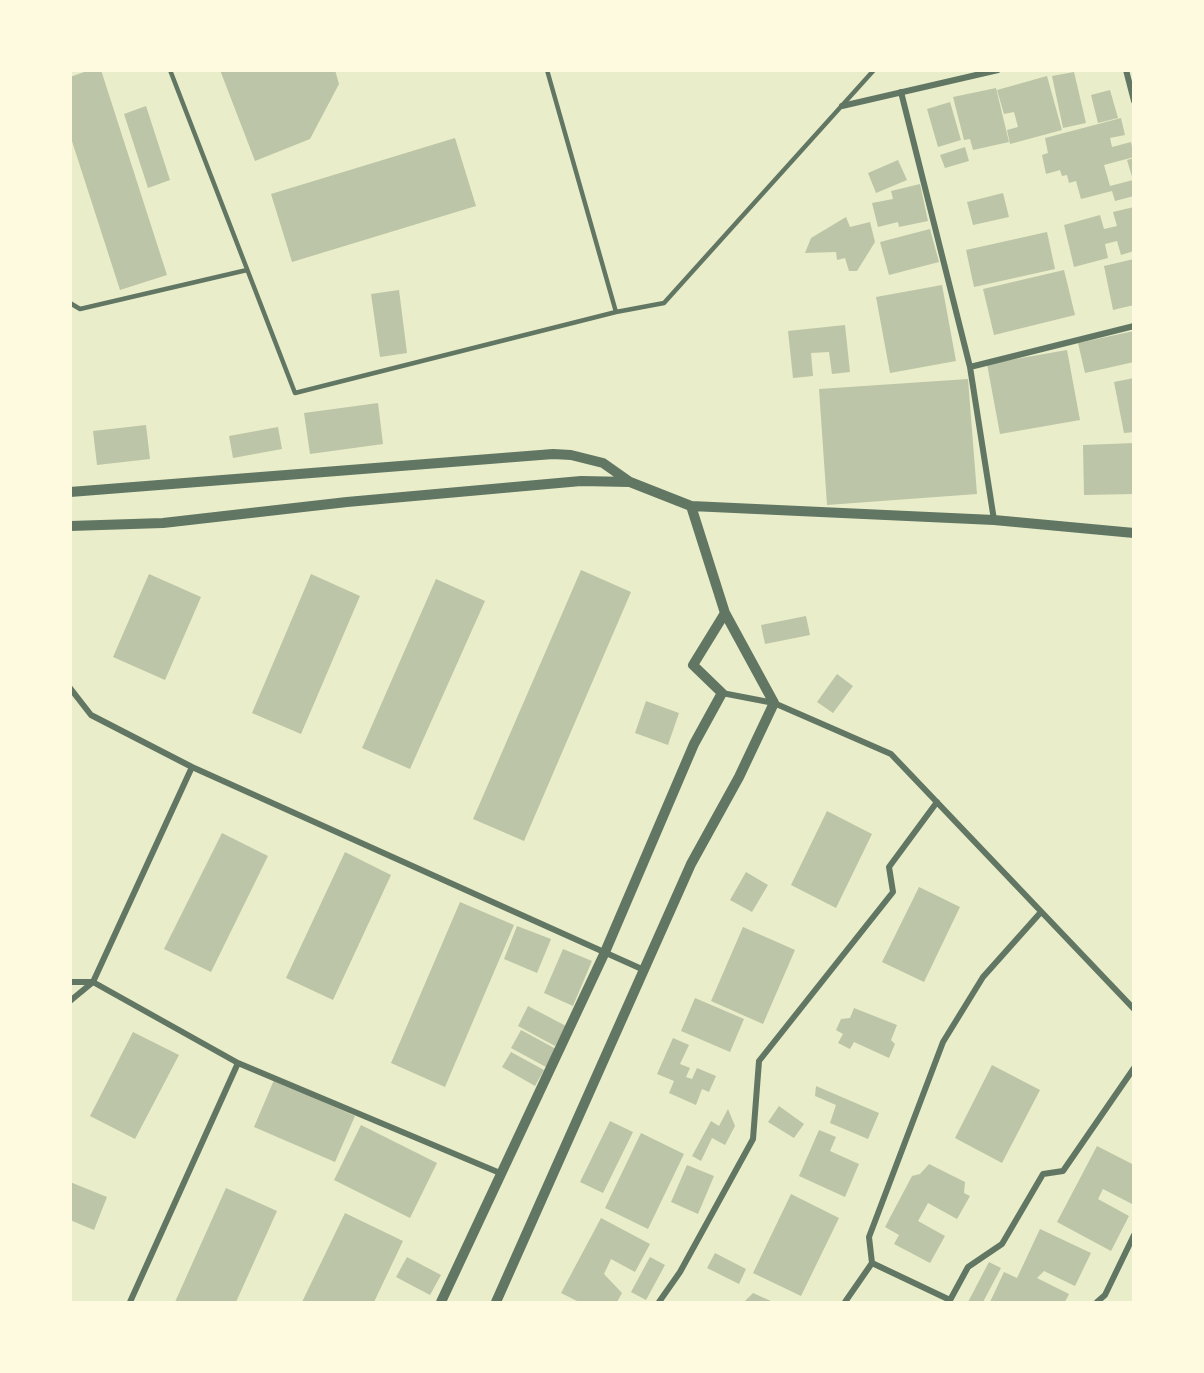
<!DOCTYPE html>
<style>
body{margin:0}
#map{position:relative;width:1204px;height:1373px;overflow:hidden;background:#e9edc9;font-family:Overpass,sans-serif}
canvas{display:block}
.frame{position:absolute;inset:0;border:72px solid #fefae0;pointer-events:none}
</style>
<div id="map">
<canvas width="1204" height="1373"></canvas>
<div class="frame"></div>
</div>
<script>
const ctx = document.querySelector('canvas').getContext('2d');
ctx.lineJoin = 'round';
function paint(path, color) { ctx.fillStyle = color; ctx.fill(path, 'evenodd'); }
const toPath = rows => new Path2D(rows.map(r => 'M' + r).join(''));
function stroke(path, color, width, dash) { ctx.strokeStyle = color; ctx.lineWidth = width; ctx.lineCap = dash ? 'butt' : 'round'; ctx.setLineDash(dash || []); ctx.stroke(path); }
paint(toPath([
 [90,70,101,70,167,275,120,290,70,135,70,77],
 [220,70,335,70,339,84,310,139,255,161],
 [1074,72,1086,123,1063,128,1052,76],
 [1047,76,1062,130,1010,144,1007,130,1018,127,1014,112,1004,114,997,90],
 [996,88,1009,142,973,150,970,139,964,140,953,97],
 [1110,90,1118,118,1098,123,1091,95],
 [950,102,961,140,938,147,927,109],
 [146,106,170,180,148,188,124,114],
 [1121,118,1125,135,1110,138,1112,147,1131,142,1134,157,1104,165,1110,186,1133,180,1127,160,1134,158,1134,196,1115,201,1112,191,1081,199,1076,181,1069,183,1067,175,1062,176,1060,170,1046,174,1042,155,1048,153,1045,138],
 [455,138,476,206,292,262,271,194],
 [965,147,969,161,945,168,940,155],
 [898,160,907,180,876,193,868,173],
 [920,184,928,221,899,227,898,222,878,227,872,203,893,199,891,191],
 [1003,193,1009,217,973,225,967,202],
 [1134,207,1134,251,1121,255,1117,241,1105,244,1108,258,1074,267,1064,225,1100,215,1104,229,1117,226,1113,212],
 [846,217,850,227,870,222,875,242,857,271,849,271,845,258,837,260,836,252,805,253,811,238],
 [930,229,939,262,889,275,880,242],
 [1047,232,1055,269,974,287,966,250],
 [1134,259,1134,305,1113,310,1104,266],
 [1064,270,1075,315,994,335,983,289],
 [942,285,956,361,890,373,876,297],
 [399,290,407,353,380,357,371,294],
 [845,325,850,372,832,374,829,352,811,353,813,376,793,378,788,331],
 [1134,331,1134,362,1085,373,1078,343],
 [1067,350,1080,420,1000,434,987,364],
 [1134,378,1134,432,1124,433,1114,382],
 [968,379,977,494,827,505,819,389],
 [378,403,383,444,310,454,304,413],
 [146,425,150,459,97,465,93,431],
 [278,427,282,449,233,458,229,436],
 [1134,443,1134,494,1084,495,1083,445],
 [581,570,631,592,524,841,473,819],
 [149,574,201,597,165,680,113,657],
 [311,574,360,596,301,734,252,713],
 [436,579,485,601,410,769,362,748],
 [806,616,810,635,765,644,761,625],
 [837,674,853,686,833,713,817,702],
 [646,701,679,713,668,745,635,733],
 [827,811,872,834,836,908,791,885],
 [222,833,268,856,211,972,164,949],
 [345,852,391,875,333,1000,286,978],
 [746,872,768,885,752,912,730,900],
 [919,887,960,907,924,982,882,962],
 [460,902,514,925,445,1087,391,1063],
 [517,926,551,939,537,973,504,959],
 [743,927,795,950,763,1024,711,1001],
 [563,949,592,961,573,1006,544,993],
 [695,998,744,1019,730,1052,681,1031],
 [528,1006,566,1026,555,1046,518,1026],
 [854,1008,897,1025,891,1040,895,1044,889,1058,854,1042,850,1049,838,1043,843,1034,836,1030,841,1019,850,1018],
 [521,1030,556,1049,546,1067,511,1048],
 [133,1032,179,1055,135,1139,90,1116],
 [673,1038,689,1045,680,1064,690,1068,686,1077,692,1079,697,1068,716,1076,709,1092,702,1089,696,1105,669,1093,674,1081,657,1074],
 [511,1052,544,1070,535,1086,502,1067],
 [992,1065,1040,1090,1002,1163,955,1138],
 [274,1080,355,1116,335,1162,254,1127],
 [816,1086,879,1113,868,1139,830,1123,836,1105,815,1096],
 [779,1106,804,1124,794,1138,768,1122],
 [728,1109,735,1126,725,1145,712,1138,701,1161,692,1156,711,1121,719,1126],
 [610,1121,633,1132,603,1193,580,1182],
 [361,1125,437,1163,410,1218,334,1180],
 [819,1130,836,1137,830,1151,859,1164,845,1197,799,1176],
 [641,1133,684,1154,648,1229,605,1208],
 [1097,1146,1134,1165,1132,1204,1103,1189,1098,1199,1129,1216,1111,1251,1057,1222],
 [929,1164,965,1182,964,1193,970,1196,957,1219,928,1203,918,1221,945,1236,930,1263,894,1244,899,1235,885,1227,912,1176,920,1174],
 [687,1165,714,1176,698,1214,671,1202],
 [70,1182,107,1197,94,1230,70,1220],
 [226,1188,277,1211,236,1302,175,1302],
 [791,1194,839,1218,801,1296,753,1273],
 [345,1213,403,1241,374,1302,302,1302],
 [601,1218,650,1244,635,1272,611,1259,604,1274,622,1293,617,1302,579,1302,561,1293],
 [1040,1229,1091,1253,1075,1286,1044,1271,1037,1278,1069,1294,1065,1302,990,1302,1004,1272,1017,1278],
 [715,1253,746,1269,739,1284,707,1268],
 [407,1257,441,1275,430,1295,396,1277],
 [650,1257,665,1265,646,1300,631,1292],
 [989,1262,1001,1268,983,1302,968,1302],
 [753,1293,773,1302,744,1302]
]), '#bcc5a7');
stroke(toPath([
 [170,70,295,393,616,312,664,303,874,70],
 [547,70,616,312],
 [70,303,80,309,247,270]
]), '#617663', 4.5);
stroke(toPath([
 [1126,70,1134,101],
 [901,92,970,367,994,520],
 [842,106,998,70],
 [970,367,1134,326],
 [70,688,91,715,192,767,644,970],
 [722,693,774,703,891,754,1134,1009],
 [70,982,93,982,238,1063,500,1173],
 [70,1001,93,982,192,767],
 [872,1263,950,1300],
 [130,1302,238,1063],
 [659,1302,680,1272,753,1139,759,1061,893,892,889,867,937,802],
 [845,1302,872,1263,869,1237,943,1042,983,977,1041,912],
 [949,1302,968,1267,1002,1244,1043,1174,1063,1171,1134,1068],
 [1097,1302,1105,1295,1134,1235]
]), '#617663', 6);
stroke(toPath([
 [70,492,553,454,571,455,603,463,630,482,691,506,994,520,1134,533],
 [70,526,163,523,347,502,581,481,630,482],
 [441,1302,605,952,694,744,722,693,693,665,725,613],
 [496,1302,691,864,739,777,774,703,725,613,691,506]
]), '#617663', 10);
</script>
